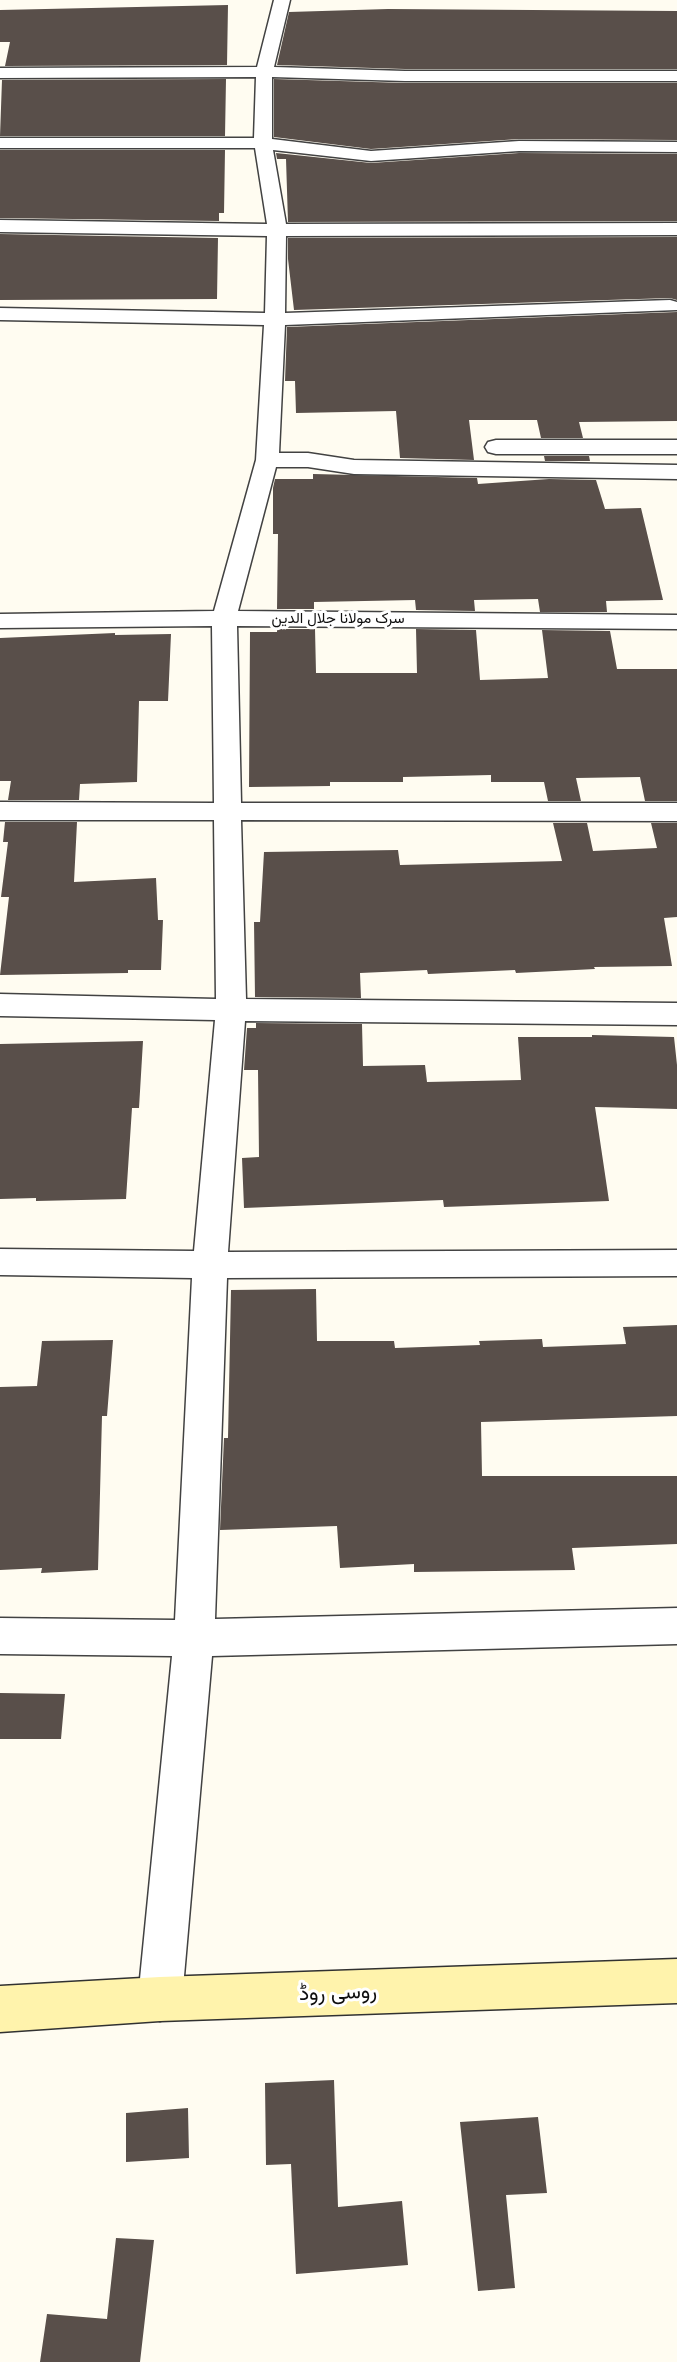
<!DOCTYPE html>
<meta charset="utf-8">
<style>
body{margin:0}
canvas{display:block;background:#fffcf1}
</style>
<canvas width="677" height="2362"></canvas>
<script>
const ctx = document.querySelector('canvas').getContext('2d');
ctx.lineJoin = 'round';
function paint(path, color) { ctx.fillStyle = color; ctx.fill(path, 'evenodd'); }
const toPath = rows => new Path2D(rows.map(r => 'M' + r).join(''));
function stroke(path, color, width, dash) { ctx.strokeStyle = color; ctx.lineWidth = width; ctx.lineCap = dash ? 'butt' : 'round'; ctx.setLineDash(dash || []); ctx.stroke(path); }
function drawText(font, color, halo, rows, align = 'center') {
  ctx.font = font + ' Lora,Vazirmatn,serif'; ctx.lineWidth = 6; ctx.setLineDash([]); ctx.textBaseline = 'middle'; ctx.strokeStyle = halo; ctx.fillStyle = color; for (const [text, x, y, turn = 0] of rows) {
    ctx.save(); ctx.translate(x, y); ctx.rotate((+turn || 0) * Math.PI / 180); ctx.textAlign = isNaN(turn) ? turn : align; if (halo) ctx.strokeText(text, 0, 0); ctx.fillText(text, 0, 0); ctx.restore();
  }
}
paint(toPath([
 [228,5,227,65,5,66,10,42,0,42,0,10],
 [388,9,677,11,677,69,405,69,277,65,289,12],
 [226,79,225,136,0,136,2,80],
 [274,79,405,83,677,83,677,140,519,139,371,149,274,137],
 [0,150,225,150,224,213,219,213,219,221,0,218],
 [276,153,371,163,519,153,677,154,677,221,288,222,286,159,277,159],
 [0,234,218,238,217,299,0,300],
 [677,237,677,300,670,298,294,310,288,259,288,238],
 [677,312,677,421,579,422,583,438,541,438,537,420,469,420,474,460,400,458,396,411,296,413,295,381,285,381,287,327],
 [544,456,589,456,590,461,545,461],
 [313,474,477,478,478,484,549,479,596,480,605,509,641,508,663,600,606,601,607,612,540,612,538,599,474,600,475,611,416,610,415,600,314,602,314,609,277,609,278,534,273,534,273,488,275,479,313,479],
 [277,629,315,629,316,673,417,673,416,629,476,630,480,680,548,678,542,630,610,631,617,669,677,669,677,801,645,801,640,777,576,778,581,801,548,801,544,782,491,782,491,775,403,777,403,782,330,782,330,786,249,787,250,632,277,632],
 [115,633,115,635,171,634,168,701,139,701,137,782,80,784,79,800,8,800,11,781,0,781,0,638],
 [5,822,77,822,74,882,156,878,158,920,163,920,161,970,128,970,128,973,0,975,9,897,1,897,8,842,3,842],
 [553,823,587,823,593,851,657,848,651,823,677,823,677,917,664,918,672,966,594,967,595,969,516,973,515,970,428,974,427,970,360,973,361,998,255,997,254,922,260,922,264,852,398,850,400,865,562,861],
 [256,1023,362,1024,363,1066,425,1065,427,1082,521,1080,518,1037,592,1037,592,1035,674,1037,677,1065,677,1109,595,1107,609,1201,444,1207,443,1200,244,1208,242,1158,259,1157,258,1070,244,1070,247,1028,256,1028],
 [143,1041,139,1108,132,1108,126,1199,36,1201,36,1198,0,1199,0,1044],
 [316,1289,317,1341,394,1341,395,1348,480,1345,479,1341,542,1339,543,1347,626,1344,623,1327,677,1325,677,1416,481,1422,482,1476,677,1476,677,1544,572,1548,575,1570,414,1572,414,1564,340,1568,337,1526,220,1530,224,1438,228,1438,231,1290],
 [113,1340,107,1416,102,1416,98,1570,41,1573,42,1568,0,1570,0,1387,37,1386,42,1341],
 [0,1693,65,1694,61,1739,0,1739],
 [334,2080,338,2207,402,2201,408,2265,296,2274,291,2164,266,2165,265,2083],
 [188,2108,189,2158,126,2162,126,2113],
 [538,2117,547,2193,506,2195,515,2288,478,2291,460,2122],
 [116,2238,154,2240,140,2362,40,2362,47,2314,107,2319]
]), '#594f4a');
const street = toPath([
 [274,0,290,0,274,67,405,71,677,71,677,81,405,81,272,77,272,139,371,151,519,141,677,142,677,152,519,151,371,161,273,150,286,224,677,223,677,235,286,236,285,313,670,300,677,302,677,310,285,325,279,453,308,453,354,460,677,465,677,479,354,474,308,467,276,467,238,611,677,615,677,629,237,626,241,803,677,803,677,821,241,820,246,999,677,1003,677,1025,245,1021,228,1252,677,1250,677,1276,227,1278,215,1619,677,1608,677,1644,212,1656,182,1999,176,2015,160,2021,144,2015,138,1999,172,1656,0,1654,0,1618,175,1620,192,1278,0,1275,0,1249,194,1251,215,1020,0,1016,0,994,216,999,214,820,0,820,0,802,214,803,212,626,0,628,0,614,214,611,256,460,264,325,0,320,0,308,265,313,267,236,0,232,0,220,267,224,255,148,0,148,0,138,254,138,256,77,0,78,0,68,257,67,274,0],
 [496,440,677,440,677,454,496,454,488,452,485,447,488,442,496,440]
]);
const secondary = toPath([
 [677,1959,677,2003,160,2021,0,2032,0,1986,160,1977,677,1959]
]);
stroke(street, '#424242', 3);
stroke(secondary, '#313131', 3);
paint(street, '#fff');
paint(secondary, '#fff3ac');
drawText('15px', '#0f0f0f', '#fff', [
 ["سرک مولانا جلال الدین",338,619]
]);
drawText('21px', '#0f0f0f', '#fff', [
 ["روسی روڈ",338,1993,-2]
]);
</script>
